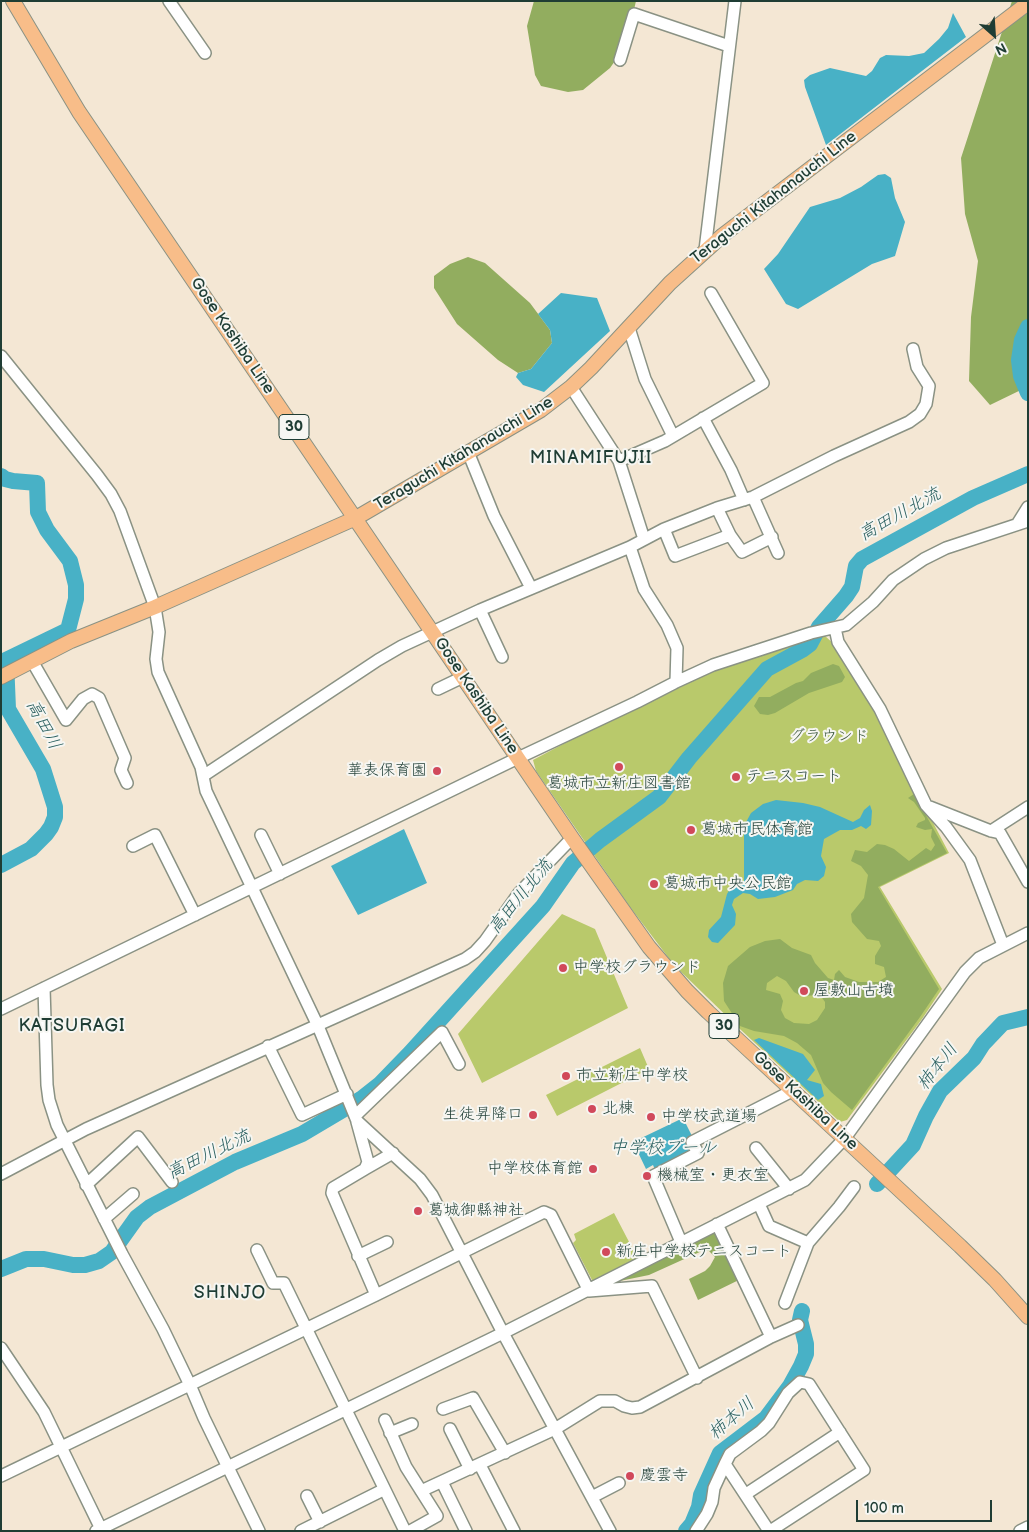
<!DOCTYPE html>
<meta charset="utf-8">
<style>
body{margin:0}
#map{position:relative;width:1029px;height:1532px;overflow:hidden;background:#f4e7d4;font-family:"Balsamiq Sans",sans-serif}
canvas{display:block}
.frame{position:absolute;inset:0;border:2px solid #1f3d34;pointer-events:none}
.north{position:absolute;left:969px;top:10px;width:50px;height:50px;-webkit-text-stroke:4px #f6f6f2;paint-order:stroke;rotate:154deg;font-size:14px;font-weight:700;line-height:20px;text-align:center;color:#1f3d34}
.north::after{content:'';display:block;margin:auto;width:18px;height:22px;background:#1f3d34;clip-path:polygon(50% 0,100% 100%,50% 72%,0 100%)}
.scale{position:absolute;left:856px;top:1500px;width:136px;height:22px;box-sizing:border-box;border:2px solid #1f3d34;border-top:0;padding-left:6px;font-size:15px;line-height:18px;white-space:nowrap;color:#1f3d34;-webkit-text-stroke:4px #f6f6f2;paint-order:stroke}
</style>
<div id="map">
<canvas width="1029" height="1532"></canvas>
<div class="frame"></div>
<div class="north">N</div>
<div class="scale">100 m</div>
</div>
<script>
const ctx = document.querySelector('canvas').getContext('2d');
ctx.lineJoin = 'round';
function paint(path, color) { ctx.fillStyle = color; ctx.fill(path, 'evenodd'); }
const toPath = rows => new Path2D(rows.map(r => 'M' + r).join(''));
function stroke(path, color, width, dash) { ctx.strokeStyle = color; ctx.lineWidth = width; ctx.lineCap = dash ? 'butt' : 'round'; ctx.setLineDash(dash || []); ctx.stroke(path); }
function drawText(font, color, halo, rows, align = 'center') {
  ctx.font = font + ' "Balsamiq Sans","Klee One",sans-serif'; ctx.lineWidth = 4; ctx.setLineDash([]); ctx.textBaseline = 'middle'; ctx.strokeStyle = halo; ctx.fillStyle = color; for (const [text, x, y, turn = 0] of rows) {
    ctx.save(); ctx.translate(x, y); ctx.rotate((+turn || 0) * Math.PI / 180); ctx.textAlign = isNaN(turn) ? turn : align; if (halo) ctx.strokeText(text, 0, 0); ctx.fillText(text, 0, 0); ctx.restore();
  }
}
paint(toPath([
 [823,631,824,635,836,646,878,713,901,768,929,815,949,853,880,887,942,989,922,1019,847,1120,840,1122,741,1030,674,965,630,907,536,771,533,760,618,715,651,702,722,666],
 [562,914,595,929,628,1008,482,1083,458,1034],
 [640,1048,649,1069,557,1116,546,1095],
 [614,1213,639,1261,599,1281,592,1280,573,1243,576,1240,574,1234]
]), '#b9c96b');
paint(toPath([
 [534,1,636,1,626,45,610,68,583,90,568,92,541,86,535,75,527,26],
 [1012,1,1028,1,1028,384,1025,388,990,405,969,381,971,317,978,261,965,214,961,158],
 [468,257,485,263,530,303,550,330,552,343,531,369,518,373,498,360,457,324,434,288,434,276,450,264],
 [833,664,839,666,845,677,842,682,809,693,775,713,768,715,760,714,754,706,759,697,770,697,796,683,803,681,811,673],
 [914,794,947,853,878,887,939,989,920,1017,852,1110,831,1092,823,1083,811,1055,797,1043,784,1036,754,1031,740,1026,724,1001,723,983,728,966,750,947,765,941,780,939,792,948,811,955,815,963,828,978,834,980,835,974,839,970,845,977,859,982,878,982,886,977,884,967,875,964,875,956,881,946,879,941,867,939,852,922,851,914,864,898,868,875,861,866,851,861,855,850,867,852,877,844,885,845,894,849,909,861,926,848,931,851,935,845,931,837,932,829,925,830,916,827,918,823,925,820,925,818,914,802,908,798],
 [777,976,786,981,794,992,801,996,820,995,825,1002,825,1008,817,1020,809,1024,794,1023,785,1018,781,1010,783,1001,780,994,766,990,767,983],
 [722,1225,747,1276,698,1300,689,1279,705,1271,710,1266,715,1257,709,1251,702,1251,649,1275,615,1282]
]), '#92ad5f');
paint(toPath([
 [953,13,966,37,826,145,805,87,804,80,810,75,830,68,866,76,872,71,880,58,886,55,909,56,924,53,939,39,948,28],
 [885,174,891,178,895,198,905,222,895,256,872,264,798,309,786,304,764,269,778,254,810,207,840,198,861,187,878,175],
 [561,293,597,298,610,331,544,392,523,385,516,377,518,373,531,369,552,343,550,330,538,314],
 [776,800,803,803,820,807,853,822,860,818,864,810,870,805,872,811,871,825,866,829,861,826,852,830,840,830,824,839,821,856,826,867,824,876,818,881,805,880,797,884,793,890,775,897,758,899,750,894,743,893,734,899,732,905,736,914,735,925,718,943,712,942,708,937,709,930,721,917,727,894,732,886,739,886,744,882,744,826,751,813,763,804],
 [404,829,427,883,358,915,331,866],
 [759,1038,803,1054,815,1070,807,1080,821,1084,824,1096,818,1100,754,1040],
 [683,1118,692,1136,695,1153,656,1172,653,1165,646,1169,633,1142]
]), '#48b1c6');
stroke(toPath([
 [1028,327,1022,340,1019,360,1021,376,1028,393],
 [1,476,5,479,13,481,37,483,38,512,47,530,70,561,76,585,76,599,68,630,6,660,8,709,43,769,55,807,55,817,51,827,46,834,31,849,1,865],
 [877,1184,913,1145,926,1116,940,1091,974,1058,983,1044,1003,1023,1028,1017],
 [1,1269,26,1259,44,1259,73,1265,85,1265,99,1261,112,1252,137,1217,150,1207,235,1162,302,1134,361,1099,380,1084,410,1053,543,906,573,863,600,840,659,797,689,758,767,669,802,650,810,644,819,627,846,596,852,587,856,566,862,559,973,498,1028,474],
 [686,1531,692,1524,699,1507,701,1495,720,1453,766,1418,790,1386,801,1366,806,1354,806,1344,800,1320,802,1311]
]), '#48b1c6', 16);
const minor = toPath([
 [169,1,205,53],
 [620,60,634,14,729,46],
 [705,250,735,1],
 [629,328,645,379,673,436],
 [1,356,97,475,111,494,120,511,155,607,159,632,156,659,158,672,201,767,206,791,318,1026,357,1121,420,1179,432,1195,503,1333,610,1531],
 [571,387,619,461,644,539],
 [703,418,731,470,744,500],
 [468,452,494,516,531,588],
 [619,461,665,441,763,383,711,293],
 [753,497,778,553],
 [717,508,730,535,742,552,772,537],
 [1018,523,1028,507],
 [664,529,675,556,730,535],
 [630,547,644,589,667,625,677,648,676,682],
 [480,610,502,657],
 [835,628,838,642,880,709,926,805,946,827,970,860,1003,945],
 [32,661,66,720,83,699,92,694,99,698,125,758,121,770,127,783],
 [438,689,463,677],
 [203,776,378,660,402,646,480,610,630,547,664,529,717,508,753,497,834,456,909,422,920,414,926,404,929,386,917,367,913,349],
 [930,807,991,831,1000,833,1028,882],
 [991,831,1028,807],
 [261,835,280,874],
 [133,846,155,835,195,915],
 [44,988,47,1085,49,1100,57,1125,122,1254,163,1329,190,1385,204,1418,259,1531],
 [1,1009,518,758,637,702,676,682,713,665,811,633,846,625,873,602,893,580,924,559,946,548,1028,521],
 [268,1046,302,1115,347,1094],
 [355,1116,442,1032,459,1064],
 [357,1122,368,1162,365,1169,333,1188,332,1193,376,1295],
 [756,1148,789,1189],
 [365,1169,393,1153],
 [1,1174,86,1129,465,959,475,952,485,941,519,893,572,838],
 [86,1185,138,1137,172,1182],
 [759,1204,769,1226,808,1243],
 [104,1219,133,1194],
 [681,1242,653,1176,698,1153,692,1142,794,1090],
 [257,1250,273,1283,284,1283,405,1531],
 [358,1256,387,1242],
 [785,1303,808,1243,839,1207,854,1187],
 [771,1337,798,1325],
 [1,1348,44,1412,102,1531],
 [443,1409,473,1398,505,1453],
 [385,1420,406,1467,437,1516,410,1531],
 [450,1429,470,1469],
 [390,1433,412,1424],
 [725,1464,730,1454,761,1431,769,1423,788,1393,800,1382,809,1384,864,1470,770,1531],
 [480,1465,514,1531],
 [1,1476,376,1295,544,1212,551,1215,589,1291,652,1286,697,1378],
 [442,1482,466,1531],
 [421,1491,555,1429,600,1401,615,1401,624,1406,632,1408,640,1407,771,1337,717,1224],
 [746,1494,840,1432],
 [307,1496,320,1522],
 [592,1497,619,1483],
 [96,1531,503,1333,805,1180,845,1138,965,972,979,958,1028,933],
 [301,1531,383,1490],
 [696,1531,707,1514,712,1502,714,1488,725,1464,769,1531],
 [1020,1531,1028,1527]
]);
const major = toPath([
 [13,1,79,112,572,838,649,947,687,991,708,1012,960,1246,995,1280,1028,1317],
 [1,677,71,641,155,607,356,518,541,410,571,387,591,368,670,283,723,235,1028,3]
]);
stroke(minor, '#8a9284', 14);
stroke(major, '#8a9284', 16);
stroke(minor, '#fff', 11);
stroke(major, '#f8bd89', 14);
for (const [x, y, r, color] of [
 [619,767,5,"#d1495b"],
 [437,771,5,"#d1495b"],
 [736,777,5,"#d1495b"],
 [691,830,5,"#d1495b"],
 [654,884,5,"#d1495b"],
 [563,968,5,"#d1495b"],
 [804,991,5,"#d1495b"],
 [566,1076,5,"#d1495b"],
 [592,1109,5,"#d1495b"],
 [533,1115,5,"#d1495b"],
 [651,1117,5,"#d1495b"],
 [593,1169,5,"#d1495b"],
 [647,1176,5,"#d1495b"],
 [418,1211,5,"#d1495b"],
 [606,1252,5,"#d1495b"],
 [630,1476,5,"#d1495b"]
]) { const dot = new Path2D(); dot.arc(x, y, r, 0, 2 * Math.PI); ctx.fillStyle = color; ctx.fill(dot); stroke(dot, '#f6f6f2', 2); }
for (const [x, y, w] of [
 [294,427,30],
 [724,1026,30]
]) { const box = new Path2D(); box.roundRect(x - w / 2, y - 12.5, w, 25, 4); ctx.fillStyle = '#f6f6f2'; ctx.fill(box); stroke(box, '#1f3d34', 1); }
drawText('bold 15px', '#1f3d34', null, [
 ["30",294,427],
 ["30",724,1026]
]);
drawText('16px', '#1f3d34', '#f6f6f2', [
 ["Teraguchi Kitahanauchi Line",774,198,-38],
 ["Gose Kashiba Line",232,336,56],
 ["Teraguchi Kitahanauchi Line",464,454,-31],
 ["Gose Kashiba Line",476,696,56],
 ["Gose Kashiba Line",805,1101,43]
]);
drawText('16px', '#3e593f', '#f6f6f2', [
 ["グラウンド",829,737]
]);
drawText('16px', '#1f3d34', '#f6f6f2', [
 ["華表保育園",427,771,"right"],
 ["テニスコート",746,777],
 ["葛城市立新庄図書館",619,784,"center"],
 ["葛城市民体育館",701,830],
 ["葛城市中央公民館",664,884],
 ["中学校グラウンド",573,968],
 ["屋敷山古墳",814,991],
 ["市立新庄中学校",576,1076],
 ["北棟",602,1109],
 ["生徒昇降口",523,1115,"right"],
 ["中学校武道場",661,1117],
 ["中学校体育館",583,1169,"right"],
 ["機械室・更衣室",657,1176],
 ["葛城御縣神社",428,1211],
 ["新庄中学校テニスコート",616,1252],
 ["慶雲寺",640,1476]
], 'left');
ctx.letterSpacing = '1px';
drawText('18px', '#1f3d34', '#f6f6f2', [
 ["MINAMIFUJII",591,458],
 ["KATSURAGI",72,1026],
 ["SHINJO",230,1293]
]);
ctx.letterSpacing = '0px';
drawText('italic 18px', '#2b6060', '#f6f6f2', [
 ["高田川北流",900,515,-29],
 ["高田川",43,725,62],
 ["高田川北流",521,897,-51],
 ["柿本川",938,1067,-52],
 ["中学校プール",663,1148],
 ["高田川北流",209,1155,-26],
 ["柿本川",732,1419,-41]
]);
</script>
